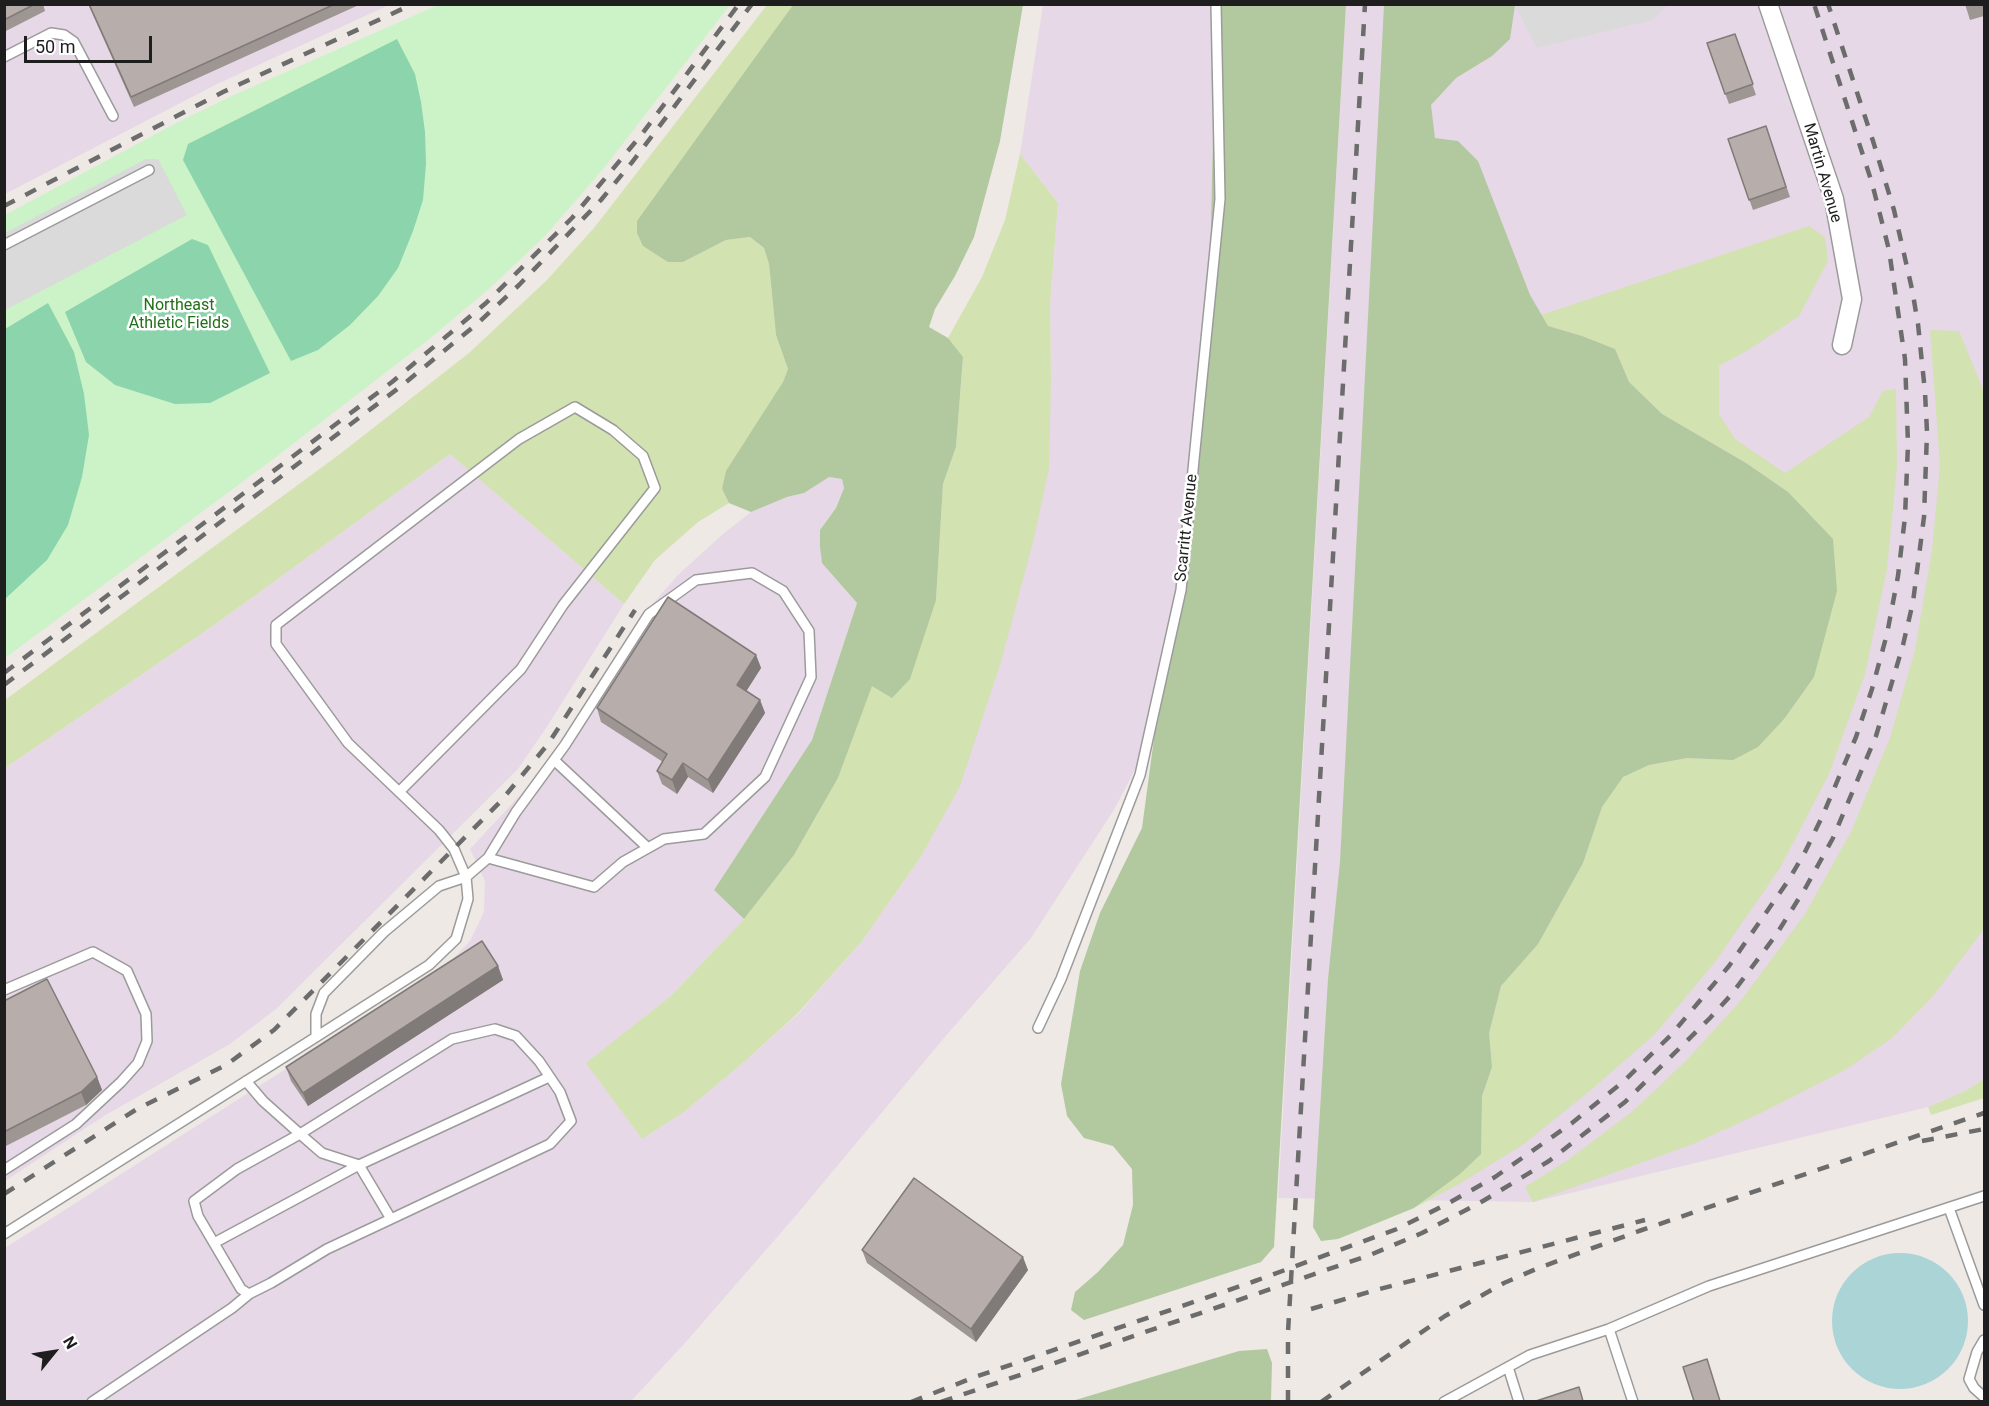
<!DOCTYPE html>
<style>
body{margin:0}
#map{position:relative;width:1989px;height:1406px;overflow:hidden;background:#eee9e5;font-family:Roboto,sans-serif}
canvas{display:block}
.frame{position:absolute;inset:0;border:6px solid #1e1e1e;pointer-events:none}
.north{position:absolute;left:24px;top:1322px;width:60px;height:60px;-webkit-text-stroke:4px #fff;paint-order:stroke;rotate:60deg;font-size:16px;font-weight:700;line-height:24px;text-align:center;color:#1e1e1e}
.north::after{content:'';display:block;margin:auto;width:21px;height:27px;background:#1e1e1e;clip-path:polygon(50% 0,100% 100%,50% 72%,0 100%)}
.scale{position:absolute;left:24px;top:36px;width:128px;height:27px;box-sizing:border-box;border:3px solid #1e1e1e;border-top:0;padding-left:8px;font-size:18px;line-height:21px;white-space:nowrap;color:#1e1e1e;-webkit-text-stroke:4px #fff;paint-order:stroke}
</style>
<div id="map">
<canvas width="1989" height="1406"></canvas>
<div class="frame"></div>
<div class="north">N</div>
<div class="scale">50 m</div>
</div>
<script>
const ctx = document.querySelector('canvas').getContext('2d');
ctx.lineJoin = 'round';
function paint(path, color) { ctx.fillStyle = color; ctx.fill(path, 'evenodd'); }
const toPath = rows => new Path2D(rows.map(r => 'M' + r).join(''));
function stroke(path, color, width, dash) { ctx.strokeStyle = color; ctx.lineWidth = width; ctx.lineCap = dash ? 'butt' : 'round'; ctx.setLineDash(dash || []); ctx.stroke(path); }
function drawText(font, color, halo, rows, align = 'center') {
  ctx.font = font + ' Roboto,sans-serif'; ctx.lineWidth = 5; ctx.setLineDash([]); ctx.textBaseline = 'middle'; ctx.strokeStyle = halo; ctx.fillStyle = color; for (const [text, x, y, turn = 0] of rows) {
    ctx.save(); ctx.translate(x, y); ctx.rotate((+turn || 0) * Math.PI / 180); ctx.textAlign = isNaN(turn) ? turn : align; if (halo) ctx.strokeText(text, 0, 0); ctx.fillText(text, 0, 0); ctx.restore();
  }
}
paint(toPath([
 [5,5,389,5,217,84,5,194],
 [1043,5,1216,5,1209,309,1184,568,1155,731,1115,808,1031,938,944,1038,798,1213,685,1343,631,1401,5,1402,5,1248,380,1009,449,963,470,941,484,912,485,881,470,849,536,778,643,615,678,575,723,534,751,512,787,497,804,493,828,477,842,479,844,488,836,508,820,530,822,562,857,603,812,740,714,890,744,919,671,996,587,1063,642,1139,684,1112,744,1062,799,1013,862,941,920,858,1051,379,1050,303,1058,203,1020,154],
 [1346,5,1984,5,1984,1079,1965,1091,1928,1107,1533,1202,1278,1198],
 [450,454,624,604,548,725,518,769,276,1009,230,1044,104,1116,5,1181,5,768,217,623]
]), '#e6d8e6');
paint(toPath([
 [767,5,793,5,785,16,683,262,726,240,750,237,764,248,769,264,776,335,788,369,783,382,722,489,729,503,698,522,655,560,624,604,450,454,217,623,5,768,5,700,340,454,469,353,547,280,594,228],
 [1020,154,1058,203,1050,303,1051,379,1049,468,1034,538,1001,662,960,786,920,858,862,941,798,1013,744,1062,684,1112,642,1139,586,1063,671,996,744,919,794,855,838,778,872,685,936,600,943,484,956,447,963,358,948,338,982,277,1005,220],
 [1809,226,1825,237,1828,261,1799,316,1750,349,1719,366,1719,414,1735,439,1785,473,1869,417,1883,391,1896,389,1897,466,1887,569,1865,674,1829,774,1780,868,1715,962,1655,1034,1592,1089,1524,1144,1459,1184,1414,1208,1460,1174,1481,1154,1482,1096,1492,1067,1489,1033,1501,986,1538,944,1583,863,1602,807,1623,777,1649,765,1687,758,1733,760,1758,747,1784,719,1814,677,1788,492,1746,463,1662,414,1629,382,1615,349,1582,336,1548,326,1541,315],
 [1930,330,1959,331,1984,392,1984,929,1933,996,1892,1038,1845,1070,1763,1112,1693,1144,1533,1202,1525,1187,1568,1160,1633,1111,1686,1061,1743,998,1805,914,1851,832,1890,738,1915,650,1932,550,1940,465],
 [1984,1079,1984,1098,1931,1115,1928,1107,1965,1091]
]), '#d2e2b1');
paint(toPath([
 [793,5,1023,5,1000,141,974,237,955,276,935,309,929,327,948,338,963,357,956,447,943,484,936,600,910,679,892,698,872,686,838,778,794,855,744,919,714,890,812,740,857,603,822,563,820,547,820,530,836,508,844,488,842,479,829,477,804,493,787,497,751,512,729,503,722,489,726,471,783,382,788,369,776,335,769,264,764,248,750,237,726,240,683,262,668,262,643,246,637,233,637,221],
 [1216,5,1346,5,1274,1247,1261,1262,1084,1320,1071,1310,1075,1292,1098,1272,1123,1245,1133,1205,1132,1169,1113,1146,1084,1138,1067,1116,1061,1084,1080,971,1100,913,1142,828,1155,731,1184,568,1209,309],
 [1384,5,1515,5,1510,39,1492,56,1456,78,1431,105,1435,138,1458,141,1478,161,1530,295,1548,326,1582,336,1615,349,1629,382,1662,414,1746,463,1788,492,1833,539,1837,591,1814,677,1784,719,1758,747,1733,760,1687,758,1649,765,1623,777,1602,807,1583,863,1538,944,1501,986,1489,1033,1492,1067,1482,1096,1481,1154,1460,1174,1414,1208,1338,1239,1321,1241,1313,1227,1328,979,1340,862],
 [1267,1349,1272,1363,1271,1401,1072,1401,1239,1351]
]), '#b2c89f');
paint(toPath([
 [438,5,730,5,604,168,545,236,490,288,428,340,272,460,5,658,5,215,178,122,236,94]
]), '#cbf3c7');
paint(toPath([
 [397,39,415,74,421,102,425,132,426,164,423,200,413,231,398,268,378,296,350,325,318,350,291,361,183,160,188,144],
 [192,239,208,245,270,373,210,403,175,404,115,385,86,362,65,312],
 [48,303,74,352,84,394,89,435,82,477,68,525,47,560,5,599,5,329]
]), '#8cd4ac');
paint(toPath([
 [1515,5,1515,4,1668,5,1652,20,1537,48],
 [146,159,158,159,187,215,5,310,5,233]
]), '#dadada');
paint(toPath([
 '1832 1321a68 68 0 1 1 136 0a68 68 0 1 1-136 0Z'
]), '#abd4d6');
const service = toPath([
 [4,57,51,33,64,35,74,42,113,116],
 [4,245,149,170],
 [554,760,648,848],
 [399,792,521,669,563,605,655,488,643,456,613,430,575,407,519,439,276,625,276,644,348,743,439,830,454,849,466,877,488,858,516,812,565,745,649,614,696,580,752,573,783,591,809,631,811,677,765,777,704,834,664,839,623,862,594,887,488,858],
 [4,990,93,952,127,971,146,1014,147,1041,138,1063,121,1082,76,1124,4,1170],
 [1038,1028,1061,979,1140,775,1181,590,1220,199,1216,4],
 [246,1081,263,1101,300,1134,322,1153,359,1165,391,1219,550,1144,571,1121,560,1092,539,1061,516,1036,495,1029,452,1039,300,1134,237,1169,194,1201,198,1216,241,1289,249,1294,271,1283,327,1249,391,1219],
 [1949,1208,1984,1305],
 [4,1234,316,1037,429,965,456,939,468,899,466,877,439,886,384,932,324,993,316,1014,316,1037],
 [214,1243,359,1165,549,1077],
 [1984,1340,1977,1352,1969,1379,1974,1388,1984,1397],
 [1508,1367,1519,1402],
 [92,1402,232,1308,249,1294],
 [1444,1402,1530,1355,1609,1329],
 [1633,1402,1609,1329,1709,1286,1984,1196]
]);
const minor = toPath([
 [1768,4,1834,199,1852,299,1842,345]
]);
stroke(service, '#9b9b9b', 12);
stroke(minor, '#9b9b9b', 21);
stroke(service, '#fff', 9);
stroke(minor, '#fff', 18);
stroke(toPath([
 [4,206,223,92,413,4],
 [4,673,392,382,486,303,572,218,642,134,739,4],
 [4,685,400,387,478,323,519,285,601,200,633,161,752,4],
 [1922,1141,1984,1129],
 [4,1194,137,1109,226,1065,274,1030,500,802,548,744,635,610],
 [1311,1309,1376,1290,1645,1220],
 [911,1402,975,1377,1255,1281,1397,1229,1447,1204,1495,1177,1572,1123,1624,1081,1671,1035,1729,966,1788,881,1805,852,1822,817,1856,737,1872,689,1887,634,1898,576,1905,517,1908,444,1905,359,1889,250,1872,183,1814,4],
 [941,1402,1370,1255,1422,1233,1483,1201,1549,1161,1625,1102,1710,1018,1731,995,1776,935,1806,887,1833,838,1876,736,1903,645,1913,602,1924,517,1927,432,1925,392,1918,324,1912,289,1894,210,1873,141,1828,4],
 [1288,1402,1288,1332,1365,4],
 [1321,1402,1445,1316,1504,1283,1536,1269,1639,1231,1984,1113]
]), '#6c6c6c', 4.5, [12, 12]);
paint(toPath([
 [4,4,43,4,45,11,4,32],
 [88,4,361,4,134,107],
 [1965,4,1984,4,1984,16,1970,20],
 [1735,34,1756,95,1729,104,1707,43],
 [1766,126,1790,197,1753,210,1728,139],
 [756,655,761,668,746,691,760,700,765,713,713,793,688,777,677,794,662,784,657,771,663,762,601,722,597,708],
 [498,966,503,980,308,1106,291,1081,286,1067],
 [4,1001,97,1077,102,1090,86,1105,4,1147],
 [862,1250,1028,1270,976,1342,867,1263]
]), '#9d9693');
paint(toPath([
 [756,655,761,668,742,698,737,685],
 [760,700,765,713,713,793,708,780],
 [683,763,688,777,677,794,672,780],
 [498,966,503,980,308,1106,303,1093],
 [97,1077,102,1090,86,1105,81,1092],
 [1023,1257,1028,1270,976,1342,971,1329]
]), '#807a78');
const building = toPath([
 [4,4,35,4,4,20,4,4],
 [89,4,335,4,131,97,89,4],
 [1735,34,1753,84,1725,94,1707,43,1735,34],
 [1766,126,1786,187,1749,200,1728,139,1766,126],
 [668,597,756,655,737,685,760,700,708,780,683,763,672,780,657,771,667,754,597,708,668,597],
 [482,941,498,966,303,1093,286,1067,482,941],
 [47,979,97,1077,81,1092,4,1132,4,1001,47,979],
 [914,1178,1023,1257,971,1329,862,1250,914,1178],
 [1707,1359,1720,1401,1694,1401,1683,1367,1707,1359],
 [1579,1387,1583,1401,1536,1401,1579,1387]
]);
paint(building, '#b7aeab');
stroke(building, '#807a78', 1.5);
drawText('16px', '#1e1e1e', '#fff', [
 ["Martin Avenue",1822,173,74],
 ["Scarritt Avenue",1187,528,-84]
]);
drawText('16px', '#217018', '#fff', [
 ["Northeast",179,306],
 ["Athletic Fields",179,324]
]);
</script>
